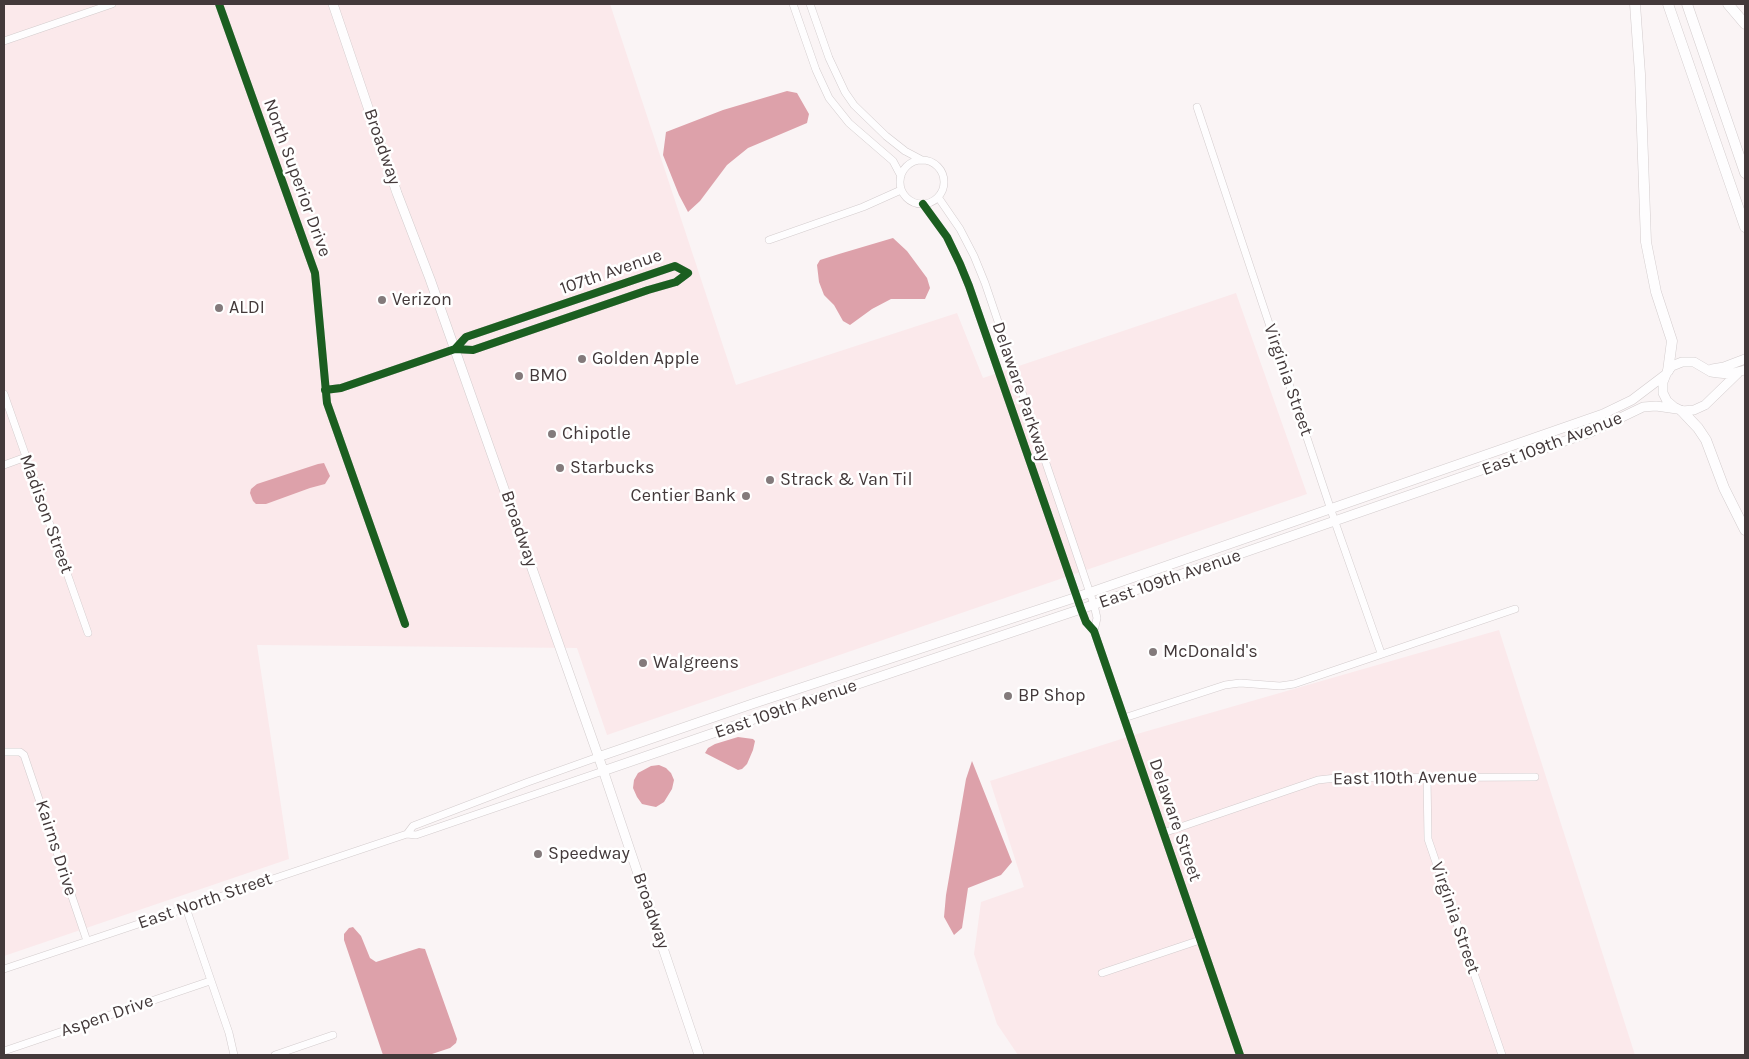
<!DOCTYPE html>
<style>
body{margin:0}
#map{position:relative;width:1749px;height:1059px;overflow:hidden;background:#faf4f5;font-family:Karla,sans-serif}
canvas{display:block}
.frame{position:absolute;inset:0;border:5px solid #43393a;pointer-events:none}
</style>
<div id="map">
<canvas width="1749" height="1059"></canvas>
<div class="frame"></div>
</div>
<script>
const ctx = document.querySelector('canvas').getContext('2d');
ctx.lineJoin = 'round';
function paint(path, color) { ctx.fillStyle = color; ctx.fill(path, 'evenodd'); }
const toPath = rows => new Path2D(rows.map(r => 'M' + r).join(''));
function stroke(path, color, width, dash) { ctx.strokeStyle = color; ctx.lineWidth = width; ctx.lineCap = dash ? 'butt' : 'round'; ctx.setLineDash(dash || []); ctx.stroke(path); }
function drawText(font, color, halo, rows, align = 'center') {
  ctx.font = font + ' Karla,sans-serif'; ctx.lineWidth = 5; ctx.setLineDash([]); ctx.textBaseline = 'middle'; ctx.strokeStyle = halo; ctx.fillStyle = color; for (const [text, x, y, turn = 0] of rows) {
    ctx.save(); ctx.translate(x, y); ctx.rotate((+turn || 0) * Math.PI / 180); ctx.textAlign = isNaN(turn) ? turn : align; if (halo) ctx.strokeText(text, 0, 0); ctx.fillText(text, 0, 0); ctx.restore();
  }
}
paint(toPath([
 [4,4,610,4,736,385,957,313,983,378,1236,293,1307,494,607,735,577,648,257,645,289,859,4,956],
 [1499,630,1635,1055,1018,1055,997,1024,974,954,981,902,1024,887,990,781,1137,734]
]), '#fbe9eb');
paint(toPath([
 [787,91,797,93,809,114,807,123,748,148,727,165,700,201,688,212,679,195,663,155,666,132,723,110],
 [893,238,907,251,927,278,930,288,925,299,891,299,872,309,850,325,843,321,834,305,824,295,819,282,817,265,820,260,839,254],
 [324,463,330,476,325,484,310,488,266,504,256,504,253,501,250,493,251,489,257,484,318,464],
 [738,737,753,739,755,741,753,750,747,764,742,769,738,770,705,753,708,748,715,744],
 [972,761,1012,862,1001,875,968,888,962,928,954,935,944,917,946,895,966,779],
 [659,765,666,768,671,773,674,780,672,789,664,802,656,807,651,806,642,804,637,797,633,788,634,780,638,773,651,766],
 [353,927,361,936,370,958,376,962,419,948,425,949,457,1039,456,1043,450,1048,429,1055,383,1055,344,940,344,934,349,928]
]), '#dda1aa');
const minor = toPath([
 [219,4,315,273,327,403,405,624],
 [793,4,816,70,829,98,849,123,893,161,901,176],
 [810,4,829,58,845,92,854,105,886,136,905,151,922,160],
 [4,41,112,4],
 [1197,107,1335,522,1381,653],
 '900 182a22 22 0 1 1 44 0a22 22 0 1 1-44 0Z',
 [938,197,960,229,974,256,985,283,1094,605,1097,618,1094,631],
 [923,204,947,237,960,264,969,286,1081,609,1086,622,1094,631,1240,1055],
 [769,240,863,207,901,190],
 [325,390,341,388,455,349,473,350,648,290,676,282,688,273,675,266,466,337,455,349],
 [4,394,88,633],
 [4,465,26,457],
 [1124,718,1225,685,1240,683,1280,686,1294,684,1515,609],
 [4,752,20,752,24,755,87,941],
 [1427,777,1428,839,1502,1055],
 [1163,833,1318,780,1336,778,1535,777],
 [407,834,413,826,528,782,598,757],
 [186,908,229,1033,234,1055],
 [4,969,407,834,416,835,603,771],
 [1102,973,1200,940],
 [4,1051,210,981],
 [275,1055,333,1035]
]);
const major = toPath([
 [333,4,397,193,430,279,601,764,699,1055],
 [1712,369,1724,367,1745,359],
 [1738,373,1705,405,1694,410,1682,411,1674,407,1667,401,1663,393,1663,382,1667,372,1672,366,1682,362,1694,362,1711,372,1718,373,1729,374,1745,370],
 [598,757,752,704,1077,597,1603,414,1632,400,1665,375],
 [603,771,757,718,1081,609,1591,432,1643,407,1656,406,1677,409]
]);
const highway = toPath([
 [1635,4,1640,74,1646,242,1656,292,1672,341,1668,371],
 [1668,4,1745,227],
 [1687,4,1745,173],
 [1728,4,1745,24],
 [1682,411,1698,428,1706,440,1724,488,1745,530]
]);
stroke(minor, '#d3cccd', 8);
stroke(major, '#d3cccd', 10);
stroke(highway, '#d3cccd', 11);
stroke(minor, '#fefdfe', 7);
stroke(major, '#fefdfe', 9);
stroke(highway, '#fefdfe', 10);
stroke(toPath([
 [219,4,315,273,327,403,405,624],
 [923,204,947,237,960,264,969,286,1081,609,1086,622,1094,631,1240,1055],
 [325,390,341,388,455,349,473,350,648,290,676,282,688,273,675,266,466,337,455,349]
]), '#1b5e20', 8);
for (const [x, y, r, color] of [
 [382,300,5,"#837a7b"],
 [219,308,5,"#837a7b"],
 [582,359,5,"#837a7b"],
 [519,376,5,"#837a7b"],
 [552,434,5,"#837a7b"],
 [560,468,5,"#837a7b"],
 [770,480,5,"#837a7b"],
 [746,496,5,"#837a7b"],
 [1153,652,5,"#837a7b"],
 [643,663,5,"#837a7b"],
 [1008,696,5,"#837a7b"],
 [538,854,5,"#837a7b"]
]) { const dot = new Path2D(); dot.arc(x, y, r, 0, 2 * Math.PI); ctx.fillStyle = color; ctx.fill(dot); stroke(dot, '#fff', 2); }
drawText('18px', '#43393a', '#fff', [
 ["Broadway",382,147,71],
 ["North Superior Drive",297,178,70],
 ["107th Avenue",611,272,-19],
 ["Virginia Street",1288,380,71],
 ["Delaware Parkway",1021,392,71],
 ["East 109th Avenue",1552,444,-21],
 ["Madison Street",46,514,70],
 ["Broadway",519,529,71],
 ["East 109th Avenue",1170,579,-19],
 ["East 109th Avenue",786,709,-19],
 ["East 110th Avenue",1405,778,-1],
 ["Delaware Street",1175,820,71],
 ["Kairns Drive",56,848,72],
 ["East North Street",205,901,-19],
 ["Broadway",651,911,71],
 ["Virginia Street",1455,918,71],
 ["Aspen Drive",107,1016,-19]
]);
drawText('18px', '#43393a', '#fff', [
 ["Verizon",392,300],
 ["ALDI",229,308],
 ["Golden Apple",592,359],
 ["BMO",529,376],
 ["Chipotle",562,434],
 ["Starbucks",570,468],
 ["Strack & Van Til",780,480],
 ["Centier Bank",736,496,"right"],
 ["McDonald's",1163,652],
 ["Walgreens",653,663],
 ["BP Shop",1018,696],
 ["Speedway",548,854]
], 'left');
</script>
